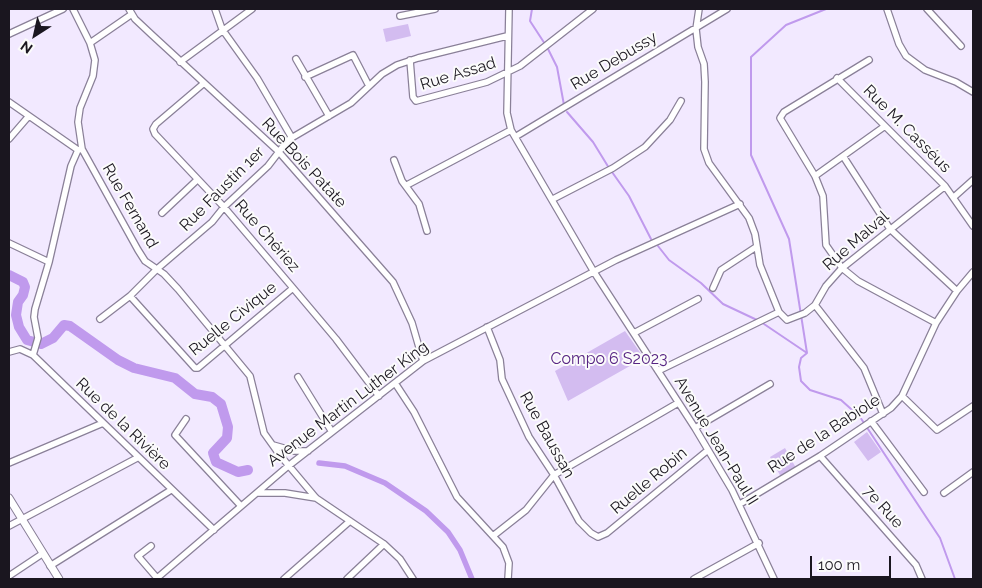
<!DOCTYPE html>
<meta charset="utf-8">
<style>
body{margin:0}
#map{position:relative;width:982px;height:588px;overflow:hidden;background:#f2e9ff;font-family:Raleway,sans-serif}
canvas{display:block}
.frame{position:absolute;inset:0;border:10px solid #1a161f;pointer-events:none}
.north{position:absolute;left:10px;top:10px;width:50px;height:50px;-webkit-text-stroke:4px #fbfbfb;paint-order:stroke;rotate:215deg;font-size:14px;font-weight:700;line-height:20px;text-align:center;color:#1a161f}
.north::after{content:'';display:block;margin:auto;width:18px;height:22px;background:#1a161f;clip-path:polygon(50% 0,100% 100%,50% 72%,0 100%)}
.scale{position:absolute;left:810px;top:556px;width:81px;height:22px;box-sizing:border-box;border:2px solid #1a161f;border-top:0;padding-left:6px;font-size:15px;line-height:18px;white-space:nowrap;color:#1a161f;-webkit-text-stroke:4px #fbfbfb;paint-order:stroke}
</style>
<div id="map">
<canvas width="982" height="588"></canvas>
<div class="frame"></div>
<div class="north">N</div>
<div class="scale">100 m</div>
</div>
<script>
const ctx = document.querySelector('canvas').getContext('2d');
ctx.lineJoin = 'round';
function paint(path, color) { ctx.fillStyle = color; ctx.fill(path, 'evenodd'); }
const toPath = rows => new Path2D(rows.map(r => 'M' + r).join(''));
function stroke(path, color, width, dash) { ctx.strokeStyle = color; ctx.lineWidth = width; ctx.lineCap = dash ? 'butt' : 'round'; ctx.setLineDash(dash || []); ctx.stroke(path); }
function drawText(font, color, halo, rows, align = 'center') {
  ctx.font = font + ' Raleway,sans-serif'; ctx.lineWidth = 4; ctx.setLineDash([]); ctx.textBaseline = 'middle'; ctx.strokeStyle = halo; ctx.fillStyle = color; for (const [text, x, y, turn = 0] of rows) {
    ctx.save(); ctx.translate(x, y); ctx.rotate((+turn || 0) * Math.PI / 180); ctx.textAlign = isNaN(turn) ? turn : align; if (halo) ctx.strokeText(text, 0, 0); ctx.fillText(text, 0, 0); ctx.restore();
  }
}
paint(toPath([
 [408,24,411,36,386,42,383,29],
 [625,331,644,358,568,401,555,371],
 [867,432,881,452,868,461,854,442],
 [785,448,796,468,781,477,770,457]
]), '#d3bcf0');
stroke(toPath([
 [532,9,530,21,545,44],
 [548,49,557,67,564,105],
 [567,112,593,142,609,168],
 [612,172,629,196,651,239],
 [658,246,669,260,701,283,723,304,757,320],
 [761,322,807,353],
 [807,353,789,239,751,155,751,57,786,25,826,9],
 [807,353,801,358,799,367,801,381,810,390,841,400,860,417,940,538,955,579]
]), '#c09aed', 2);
stroke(toPath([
 [319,463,345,466,385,483,426,511,448,532,460,550,472,579]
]), '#c09aed', 5.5);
stroke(toPath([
 [9,275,23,282,25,287,23,295,18,302,16,315,19,327,27,340,41,344,53,338,64,325,70,326,118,360,134,368,175,378,195,394,212,397,221,404,228,427,227,438,213,453,216,462,238,472,248,470]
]), '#c09aed', 10);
const minor = toPath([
 [73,9,90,43,95,60,93,76,80,108,78,122,82,149,138,250,145,261,164,274,178,289,250,376,264,433,279,454,316,498,384,544,400,559,413,579],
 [129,9,135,19,151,34,278,151,393,282,412,323,423,361],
 [215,9,222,29,257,78,292,138],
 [509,9,507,113,511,130,594,272,695,428,732,490,774,579],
 [699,9,696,29,698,47,704,64,705,82,704,149,709,163,749,218,755,234,760,265,779,312],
 [887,9,899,44,906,56,925,70,956,82,973,92],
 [927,9,961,46],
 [400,16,435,9],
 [9,34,63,9],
 [90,43,132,14],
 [296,59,329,116],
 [410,60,413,97,416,101,487,82,520,66,593,9],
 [869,60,784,112,780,118,815,176,823,196,826,245,842,268,858,281,936,323],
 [180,62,252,9],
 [305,77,353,55,369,86],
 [837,78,945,186,973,226],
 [203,84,156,124,153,129,155,134,224,207,293,288,336,339,379,396],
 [9,102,78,150],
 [515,137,727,9],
 [9,139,28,117],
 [843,156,890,229,957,291],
 [394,160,402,181,419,204,427,231],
 [815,176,885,126],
 [407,185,511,130],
 [954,197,973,180],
 [553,199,613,168,645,147,670,120,681,101],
 [162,213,197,180],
 [9,243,49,262],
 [713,288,721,270,756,247],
 [130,296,195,368,198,368,293,288],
 [815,305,864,368,883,414],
 [100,319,130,296,157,269,212,222,224,207,268,166,288,140,351,103,382,74,397,65,418,58,507,36],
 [487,327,500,360,502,379,529,437,554,475,579,521,591,533,598,537,607,533,708,450],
 [634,333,698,299],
 [9,352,20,349,33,355,214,530],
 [33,355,38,338,34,317,35,309,49,262,71,166,78,150,82,149],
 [658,371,779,312,787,320,805,313,815,305,826,286,842,268,945,186],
 [298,377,332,432],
 [395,383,414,412,457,497,503,547,509,563,508,579],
 [902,396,937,430,973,406],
 [186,419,175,435,241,506],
 [871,421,924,492],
 [695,428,770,384],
 [273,445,294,451,308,451],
 [820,456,916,565,922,579],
 [9,463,103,423],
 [257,493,285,493,316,498],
 [944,493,973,472],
 [740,504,820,456,891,408,902,396,936,323,957,291,973,272],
 [9,526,137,458],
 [493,536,526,510,554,475,678,403],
 [151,546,138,556,157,578],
 [50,566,171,490],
 [9,576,42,554],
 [156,579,287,467,423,361,616,260,740,204],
 [284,579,350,521],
 [347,579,384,544],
 [694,579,759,543]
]);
const major = toPath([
 [9,498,59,579]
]);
stroke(minor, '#8a8098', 8);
stroke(major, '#8a8098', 9);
stroke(minor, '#fff', 5.5);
stroke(major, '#fff', 7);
drawText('16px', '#1a161f', '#fbfbfb', [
 ["Rue Debussy",614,61,-31],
 ["Rue Assad",458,74,-17],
 ["Rue M. Casséus",907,129,45],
 ["Rue Bois Patate",304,163,47],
 ["Rue Faustin 1er",222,189,-45],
 ["Rue Fernand",130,206,60],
 ["Rue Chériez",267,236,49],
 ["Rue Malval",856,241,-41],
 ["Ruelle Civique",233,319,-39],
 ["Avenue Martin Luther King",348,404,-37],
 ["Rue de la Rivière",123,424,44],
 ["Rue de la Babiole",824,434,-33],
 ["Rue Baussan",547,435,61],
 ["Avenue Jean-Paul II",716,441,59],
 ["Ruelle Robin",649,481,-40],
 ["7e Rue",883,507,48]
]);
drawText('16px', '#572483', '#fbfbfb', [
 ["Compo 6 S2023",609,359]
]);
</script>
